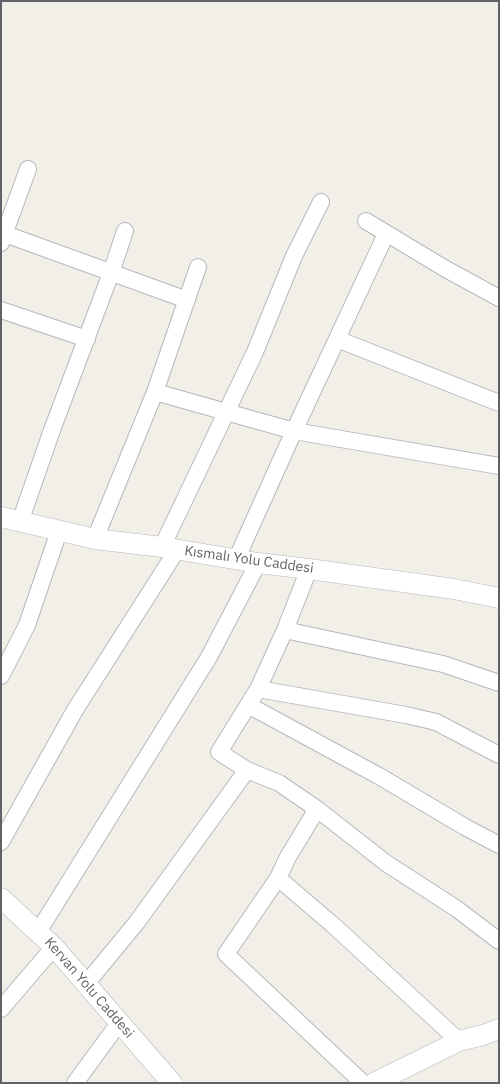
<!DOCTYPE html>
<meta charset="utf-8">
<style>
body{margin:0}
#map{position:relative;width:500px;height:1084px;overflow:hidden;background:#f1efe8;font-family:"IBM Plex Sans",sans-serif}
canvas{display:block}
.frame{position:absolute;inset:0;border:2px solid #5f6368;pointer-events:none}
</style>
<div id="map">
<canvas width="500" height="1084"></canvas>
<div class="frame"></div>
</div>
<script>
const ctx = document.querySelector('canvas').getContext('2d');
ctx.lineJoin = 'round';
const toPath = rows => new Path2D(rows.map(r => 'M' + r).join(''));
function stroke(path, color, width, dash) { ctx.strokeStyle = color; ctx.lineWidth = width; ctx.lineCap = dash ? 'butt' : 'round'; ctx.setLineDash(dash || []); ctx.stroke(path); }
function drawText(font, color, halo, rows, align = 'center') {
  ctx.font = font + ' "IBM Plex Sans",sans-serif'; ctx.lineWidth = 4; ctx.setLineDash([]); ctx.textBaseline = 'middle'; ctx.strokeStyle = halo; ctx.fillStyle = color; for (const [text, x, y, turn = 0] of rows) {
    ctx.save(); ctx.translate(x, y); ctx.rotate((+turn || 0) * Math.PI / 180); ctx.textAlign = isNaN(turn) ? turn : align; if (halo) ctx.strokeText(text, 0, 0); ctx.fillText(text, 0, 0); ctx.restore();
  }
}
const minor = toPath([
 [366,221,444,268,499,298],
 [5,234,187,300],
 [1,243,28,169],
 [1,310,87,339],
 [337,339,499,403],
 [155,392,294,431,499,466],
 [20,522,52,430,111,273,125,231],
 [95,539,155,392,198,267],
 [162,547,255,352,294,256,321,202],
 [236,560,294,431,386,234],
 [309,569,285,630,258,689,219,752,247,770,279,783,317,809,386,863,457,909,499,941],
 [285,630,443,664,499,683],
 [1,676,27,625,59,531],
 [258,689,406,715,436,722,499,755],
 [248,705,379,776,465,827,499,845],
 [317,809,288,857,278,878,226,954,363,1083],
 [1,842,75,710,177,550],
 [278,878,333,925,459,1041],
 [38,932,209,657,258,563],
 [86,984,137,922,247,770],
 [1,1009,54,947],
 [75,1083,119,1023]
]);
const tertiary = toPath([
 [1,517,95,539,162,547,258,563,309,569,454,589,499,598],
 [1,898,54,947,172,1083],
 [374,1083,459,1041,483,1035,499,1029]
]);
stroke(minor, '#b5b8bc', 18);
stroke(tertiary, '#b5b8bc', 21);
stroke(minor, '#fff', 16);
stroke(tertiary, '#fff', 20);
drawText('14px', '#5f6368', '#fff', [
 ["Kısmalı Yolu Caddesi",249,560,8],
 ["Kervan Yolu Caddesi",89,988,49]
]);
</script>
